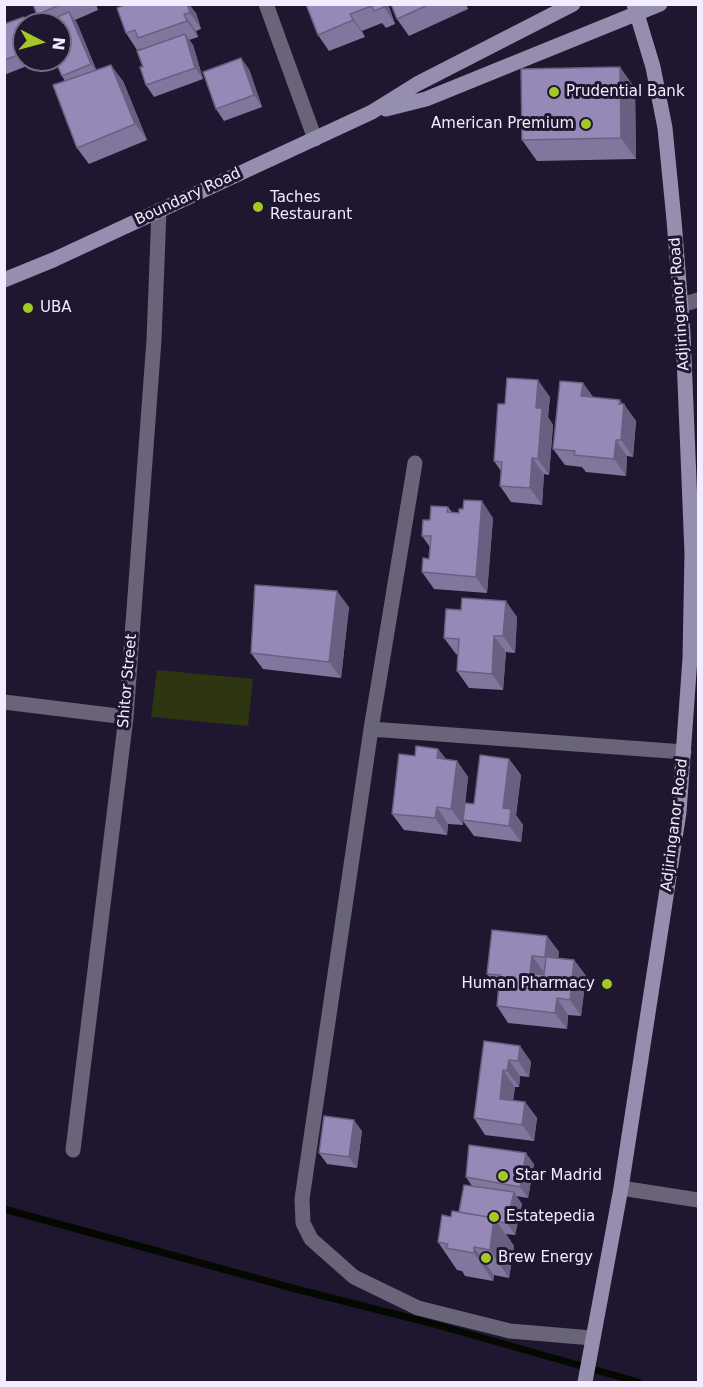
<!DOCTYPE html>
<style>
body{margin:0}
#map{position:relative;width:703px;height:1387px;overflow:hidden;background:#1f1730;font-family:"DejaVu Sans",sans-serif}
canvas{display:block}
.frame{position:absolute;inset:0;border:6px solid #f1ecfe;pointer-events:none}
.north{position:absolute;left:12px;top:12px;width:60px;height:60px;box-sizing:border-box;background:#1f1730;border:2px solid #736c82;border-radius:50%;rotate:96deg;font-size:16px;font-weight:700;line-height:24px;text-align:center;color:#f1ecfe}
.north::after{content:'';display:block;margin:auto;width:21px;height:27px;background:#a4c824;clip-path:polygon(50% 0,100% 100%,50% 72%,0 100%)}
</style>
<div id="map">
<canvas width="703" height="1387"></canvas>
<div class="frame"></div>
<div class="north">N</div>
</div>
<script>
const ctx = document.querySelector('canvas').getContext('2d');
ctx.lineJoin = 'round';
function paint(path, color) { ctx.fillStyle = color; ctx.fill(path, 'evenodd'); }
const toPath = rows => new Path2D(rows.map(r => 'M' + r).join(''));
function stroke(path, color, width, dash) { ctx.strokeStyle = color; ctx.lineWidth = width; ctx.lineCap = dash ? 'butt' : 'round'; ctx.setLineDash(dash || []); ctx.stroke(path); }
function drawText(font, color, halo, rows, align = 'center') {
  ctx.font = font + ' "DejaVu Sans",sans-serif'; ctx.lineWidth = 6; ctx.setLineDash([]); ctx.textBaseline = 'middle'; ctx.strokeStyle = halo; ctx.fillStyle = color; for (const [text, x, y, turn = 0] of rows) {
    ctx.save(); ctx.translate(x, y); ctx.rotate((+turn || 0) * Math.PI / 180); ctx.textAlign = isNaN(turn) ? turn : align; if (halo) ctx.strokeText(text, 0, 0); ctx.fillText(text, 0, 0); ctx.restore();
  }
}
paint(toPath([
 [157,670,253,679,248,726,151,717]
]), '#2d3611');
stroke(toPath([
 [4,1209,292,1288,430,1323,638,1382]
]), '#040800', 7);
stroke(toPath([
 [266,4,315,139],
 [681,305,698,300],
 [415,463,371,729,302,1199,303,1223,311,1239,354,1277,418,1308,510,1331,592,1338],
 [4,702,126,717],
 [371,729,684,752],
 [73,1150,126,717,154,340,159,210],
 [621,1188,698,1200]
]), '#6a6478', 15);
stroke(toPath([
 [386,109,426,99,660,4],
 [4,280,53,260,372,112,417,84,573,4],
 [585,1382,621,1188,679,812,690,658,692,553,683,333,674,220,665,128,653,67,634,4]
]), '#968eae', 15);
paint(toPath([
 [33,4,96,4,98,10,75,20,77,23,96,70,123,81,147,140,89,164,77,148,65,81,62,76,43,23,37,15],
 [128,4,196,13,201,29,196,31,198,37,189,40,193,45,203,79,154,97,146,85,143,67,145,48,144,48,137,50,126,33],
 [306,4,388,4,395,24,386,28,382,23,362,31,365,37,329,51,318,35],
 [391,4,466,4,468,9,409,36,397,19],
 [4,24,24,24,24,60,42,60,4,75],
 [249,69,262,107,224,121,216,109],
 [635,88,636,159,537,161,522,140],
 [583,383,593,397,623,404,636,421,633,457,627,456,626,476,586,472,582,467,565,465,553,449],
 [550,397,548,417,553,425,549,475,544,474,542,505,511,502,500,486,501,471,494,461,505,404],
 [448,507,452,512,493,518,487,593,434,589,422,572,429,559,430,547,422,536,430,520],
 [349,607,341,678,263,669,251,653],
 [517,617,515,653,506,652,503,690,469,688,457,671,458,655,456,654,444,638],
 [438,749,446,759,457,761,468,777,465,803,474,804,509,759,521,775,516,815,523,825,521,842,474,836,463,821,463,825,448,824,447,835,404,830,392,814,415,756],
 [547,936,559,952,558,958,574,960,586,976,581,1016,568,1015,567,1029,508,1023,497,1006,498,990,487,974],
 [484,1041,520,1046,531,1062,529,1077,520,1076,519,1087,515,1087,513,1100,525,1102,537,1118,534,1141,485,1135,474,1118],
 [362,1131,357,1168,327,1164,319,1153],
 [534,1164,528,1198,516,1196,522,1204,515,1235,506,1234,514,1246,509,1278,494,1275,493,1281,465,1276,462,1271,457,1270,438,1242,451,1217,459,1212,472,1186,466,1177]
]), '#81769e');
paint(toPath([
 [187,4,189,4,196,13,201,29,190,13],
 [383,4,388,4,395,24,384,7],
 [69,12,77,23,99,76,91,64],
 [184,14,196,31,198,37,187,21],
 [350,14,362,31,365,37,353,20],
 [185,34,193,45,203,79,195,68],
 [241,58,249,69,262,107,254,95],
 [111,65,123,81,147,140,135,124],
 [620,67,635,88,636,159,621,138],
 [538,380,550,397,548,417,553,425,549,475,538,459,536,408],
 [583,383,594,399,581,396],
 [620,400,624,406,624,404,636,421,633,457,621,440],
 [616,440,627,456,626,476,614,459],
 [532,458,544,474,542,505,530,488],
 [482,501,493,518,487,593,476,577],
 [337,591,349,607,341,678,329,662],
 [506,601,517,617,515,653,503,636],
 [494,636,506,652,503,690,492,674],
 [438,749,450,765,437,758],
 [509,759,521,775,516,815,523,825,521,842,509,826,503,808],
 [457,761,468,777,463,825,451,809],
 [437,807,448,824,447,835,435,818],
 [547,936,559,952,556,974,545,957],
 [532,956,544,972,542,990,530,973],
 [574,960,586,976,581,1016,570,1000],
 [557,998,568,1015,567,1029,555,1013],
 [520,1046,531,1062,529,1077,518,1061],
 [509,1060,520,1076,519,1087,507,1071],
 [503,1070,515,1087,511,1115,500,1099],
 [525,1102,537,1118,534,1141,522,1125],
 [354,1120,362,1131,357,1168,349,1157],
 [526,1153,534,1164,528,1198,520,1187],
 [514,1192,522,1204,515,1235,507,1223],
 [494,1218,514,1246,509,1278,490,1250],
 [474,1247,494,1275,493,1281,474,1253]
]), '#696081');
const building = toPath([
 [33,4,61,4,37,15,33,4],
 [128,4,187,4,190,13,184,14,187,21,138,38,135,30,126,33,117,8,128,4],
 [306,4,383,4,384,7,374,11,372,6,350,14,353,20,318,35,306,4],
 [391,4,430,4,397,19,391,4],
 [69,12,91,64,62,76,55,60,60,60,60,24,41,24,69,12],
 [24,17,27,24,24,24,24,53,4,60,4,24,24,17],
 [185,34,195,68,146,85,140,67,143,67,137,51,185,34],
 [241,58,254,95,216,109,203,72,241,58],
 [111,65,135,124,77,148,53,85,111,65],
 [620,67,621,138,522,140,521,69,620,67],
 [507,378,538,380,536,408,542,408,538,459,532,458,530,488,500,486,502,462,494,461,498,404,505,404,507,378],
 [560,381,583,383,581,396,620,400,619,404,624,404,621,440,616,440,614,459,574,455,575,451,553,449,560,381],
 [464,500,482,501,476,577,422,572,423,558,429,559,431,536,422,536,423,520,430,520,431,506,448,507,447,512,459,513,459,509,463,509,464,500],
 [255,585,337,591,329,662,251,653,255,585],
 [462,598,506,601,503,636,494,636,492,674,457,671,459,639,444,638,446,609,461,610,462,598],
 [416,746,438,749,437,758,457,761,451,809,437,807,435,818,392,814,399,754,415,756,416,746],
 [480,755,509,759,503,808,511,809,509,826,463,820,465,803,474,804,480,755],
 [492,930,547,936,545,957,532,956,530,973,544,975,546,957,574,960,570,1000,557,998,555,1013,497,1006,500,975,487,974,492,930],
 [484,1041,520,1046,518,1061,509,1060,507,1071,503,1070,500,1099,525,1102,522,1125,474,1118,484,1041],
 [324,1116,354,1120,349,1157,319,1153,324,1116],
 [469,1145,526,1153,520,1187,466,1177,469,1145],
 [464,1185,514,1192,507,1223,498,1222,494,1218,459,1212,464,1185],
 [452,1211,494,1218,490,1250,474,1247,474,1253,446,1248,448,1244,438,1242,442,1215,451,1217,452,1211]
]);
paint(building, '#9689b8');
stroke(building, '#696081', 1.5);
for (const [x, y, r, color] of [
 [554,92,6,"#a4c824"],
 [586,124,6,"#a4c824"],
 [258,207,6,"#a4c824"],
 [28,308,6,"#a4c824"],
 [607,984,6,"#a4c824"],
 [503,1176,6,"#a4c824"],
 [494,1217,6,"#a4c824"],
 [486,1258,6,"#a4c824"]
]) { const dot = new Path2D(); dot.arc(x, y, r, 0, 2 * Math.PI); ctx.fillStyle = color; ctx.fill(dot); stroke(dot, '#1f1730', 2); }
drawText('15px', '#f1ecfe', '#1f1730', [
 ["Prudential Bank",566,92],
 ["American Premium",574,124,"right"],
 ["Taches",270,198],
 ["Restaurant",270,215],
 ["UBA",40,308],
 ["Human Pharmacy",595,984,"right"],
 ["Star Madrid",515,1176],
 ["Estatepedia",506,1217],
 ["Brew Energy",498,1258]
], 'left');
drawText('15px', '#f1ecfe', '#1f1730', [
 ["Boundary Road",188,197,-25],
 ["Adjiringanor Road",680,304,-94],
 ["Shitor Street",128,681,-85],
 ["Adjiringanor Road",675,825,-83]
]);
</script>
